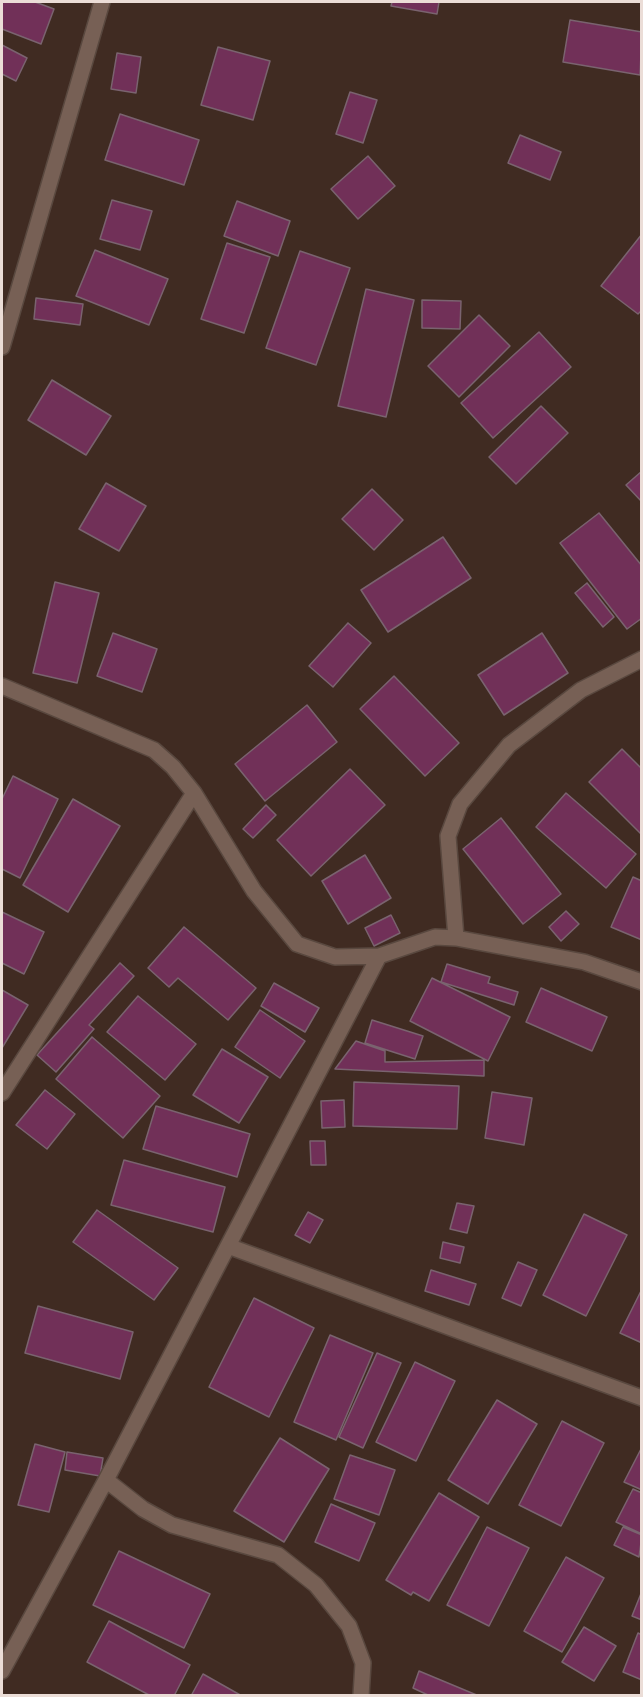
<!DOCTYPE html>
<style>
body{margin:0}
#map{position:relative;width:643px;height:1697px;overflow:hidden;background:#402b22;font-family:"Nunito Sans",sans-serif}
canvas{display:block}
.frame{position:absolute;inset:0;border:3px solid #ebddd7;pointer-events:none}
</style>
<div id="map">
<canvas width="643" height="1697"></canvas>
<div class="frame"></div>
</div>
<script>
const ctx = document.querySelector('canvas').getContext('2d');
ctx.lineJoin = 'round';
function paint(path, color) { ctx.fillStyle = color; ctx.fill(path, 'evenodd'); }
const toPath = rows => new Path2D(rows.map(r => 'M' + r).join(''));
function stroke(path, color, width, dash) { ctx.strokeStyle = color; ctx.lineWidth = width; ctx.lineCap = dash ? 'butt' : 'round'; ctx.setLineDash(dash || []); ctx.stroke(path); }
const building = toPath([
 [2,2,35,2,54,9,41,44,2,29,2,2],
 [392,2,439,2,437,14,391,6,392,2],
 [570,20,642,32,640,75,563,62,570,20],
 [2,45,27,58,16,81,2,74,2,45],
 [218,47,270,61,253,120,201,105,218,47],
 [117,53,141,57,136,93,111,89,117,53],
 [350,92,377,100,363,143,336,134,350,92],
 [120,114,199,140,184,185,105,160,120,114],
 [520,135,561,152,550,180,508,163,520,135],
 [368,156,395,186,358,219,331,189,368,156],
 [112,200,152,211,140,250,100,239,112,200],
 [237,201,290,221,278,256,224,236,237,201],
 [642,234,642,310,638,314,601,286,642,234],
 [227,243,270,257,244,333,201,319,227,243],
 [95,250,168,279,149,325,76,296,95,250],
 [300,251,350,268,316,365,266,348,300,251],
 [366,289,414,300,386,417,338,406,366,289],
 [36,298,83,304,80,325,34,319,36,298],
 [422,300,461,301,460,329,422,328,422,300],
 [479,315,510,346,459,397,428,366,479,315],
 [539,332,571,367,493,438,461,403,539,332],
 [52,380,111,416,86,455,28,420,52,380],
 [541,406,568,433,516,484,489,457,541,406],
 [642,471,642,502,626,485,642,471],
 [106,483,146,506,119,551,79,529,106,483],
 [372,489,403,520,374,550,342,519,372,489],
 [599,513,642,566,642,618,627,629,560,543,599,513],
 [443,537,471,578,388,632,361,590,443,537],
 [55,582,99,593,77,683,33,673,55,582],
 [587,583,614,617,603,627,575,593,587,583],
 [348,623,371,643,333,687,309,666,348,623],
 [113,633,157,649,142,692,97,676,113,633],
 [542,633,568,673,504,715,478,675,542,633],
 [394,676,459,743,425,776,360,709,394,676],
 [307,705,337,742,265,801,235,764,307,705],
 [622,749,642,769,642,835,589,782,622,749],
 [350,769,385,805,311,876,277,840,350,769],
 [13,776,58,799,20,878,2,869,2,799,13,776],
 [566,793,636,854,606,888,536,827,566,793],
 [73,799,120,826,68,912,23,885,73,799],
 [266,805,276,815,253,838,243,829,266,805],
 [501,818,561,894,523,924,463,849,501,818],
 [365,855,391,898,348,924,322,881,365,855],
 [633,877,642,881,642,940,611,927,633,877],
 [566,911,579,924,561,941,549,927,566,911],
 [2,912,44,932,24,974,2,963,2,912],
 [391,915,400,933,374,946,365,928,391,915],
 [184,927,256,988,228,1020,178,978,169,987,148,968,184,927],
 [120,963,134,976,89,1025,94,1029,56,1072,37,1055,120,963],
 [447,964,490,977,488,983,518,992,514,1005,441,982,447,964],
 [432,978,510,1017,488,1061,410,1021,432,978],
 [274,983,319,1008,305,1032,261,1006,274,983],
 [541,988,607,1017,592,1051,526,1022,541,988],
 [2,990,28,1005,2,1048,2,990],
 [138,996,196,1044,165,1080,107,1032,138,996],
 [260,1010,305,1041,280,1078,235,1047,260,1010],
 [372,1020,423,1036,415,1059,365,1043,372,1020],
 [92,1037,160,1096,123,1138,56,1079,92,1037],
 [356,1041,385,1051,385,1062,484,1060,484,1076,335,1069,356,1041],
 [222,1049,268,1077,239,1123,193,1095,222,1049],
 [354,1082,459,1086,457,1129,353,1126,354,1082],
 [45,1090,75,1114,47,1149,16,1125,45,1090],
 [492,1092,532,1098,524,1145,485,1138,492,1092],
 [344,1100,345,1127,322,1128,321,1101,344,1100],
 [156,1106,250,1134,237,1177,143,1149,156,1106],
 [310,1141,325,1141,326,1165,311,1165,310,1141],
 [124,1160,225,1187,213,1232,111,1205,124,1160],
 [457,1203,474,1206,467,1233,450,1229,457,1203],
 [97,1210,178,1268,154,1300,73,1242,97,1210],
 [308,1212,323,1220,310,1243,295,1235,308,1212],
 [584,1214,627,1235,586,1316,543,1295,584,1214],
 [443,1242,464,1247,460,1263,440,1258,443,1242],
 [518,1262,537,1270,521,1306,502,1298,518,1262],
 [431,1270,476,1284,469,1305,425,1291,431,1270],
 [642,1289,642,1343,620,1333,642,1289],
 [254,1298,314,1328,269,1417,209,1387,254,1298],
 [38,1306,133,1332,120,1379,25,1353,38,1306],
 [330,1335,373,1353,336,1440,294,1422,330,1335],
 [377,1353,401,1363,363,1448,339,1437,377,1353],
 [415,1362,455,1381,416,1461,376,1442,415,1362],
 [497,1400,537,1424,488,1504,448,1480,497,1400],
 [562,1421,604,1443,561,1526,519,1505,562,1421],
 [280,1438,329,1469,284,1542,234,1511,280,1438],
 [35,1444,65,1452,49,1512,18,1505,35,1444],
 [642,1447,642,1490,624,1482,642,1447],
 [67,1452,103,1458,100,1476,65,1470,67,1452],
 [350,1455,395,1470,379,1515,334,1499,350,1455],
 [633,1489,642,1493,642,1534,616,1522,633,1489],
 [439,1493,479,1517,429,1601,413,1592,411,1595,386,1580,439,1493],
 [331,1504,375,1523,359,1561,315,1542,331,1504],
 [487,1527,529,1548,489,1626,447,1605,487,1527],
 [623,1527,642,1535,639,1557,614,1545,623,1527],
 [119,1551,210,1594,184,1648,93,1605,119,1551],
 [566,1557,604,1578,562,1652,524,1631,566,1557],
 [642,1591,642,1620,632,1616,642,1591],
 [109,1621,190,1665,174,1696,151,1696,87,1662,109,1621],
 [584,1627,616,1646,594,1681,562,1662,584,1627],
 [638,1633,642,1635,642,1680,623,1672,638,1633],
 [419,1671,479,1696,430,1696,413,1688,419,1671],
 [203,1674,242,1696,191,1696,203,1674]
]);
paint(building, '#713058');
stroke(building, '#7a636f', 1.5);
const minor = toPath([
 [2,347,102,2],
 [2,686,154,750,173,767,194,793,254,891,297,944,335,957,379,956,435,937,456,938,584,962,642,982],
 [456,938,448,836,460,804,509,745,581,690,642,659],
 [2,1093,194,793],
 [228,1246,642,1398],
 [106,1480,143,1509,172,1525,278,1555,316,1585,349,1626,363,1663,361,1696],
 [2,1671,106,1480,379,956]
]);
stroke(minor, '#59483f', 18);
stroke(minor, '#776055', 15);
</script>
